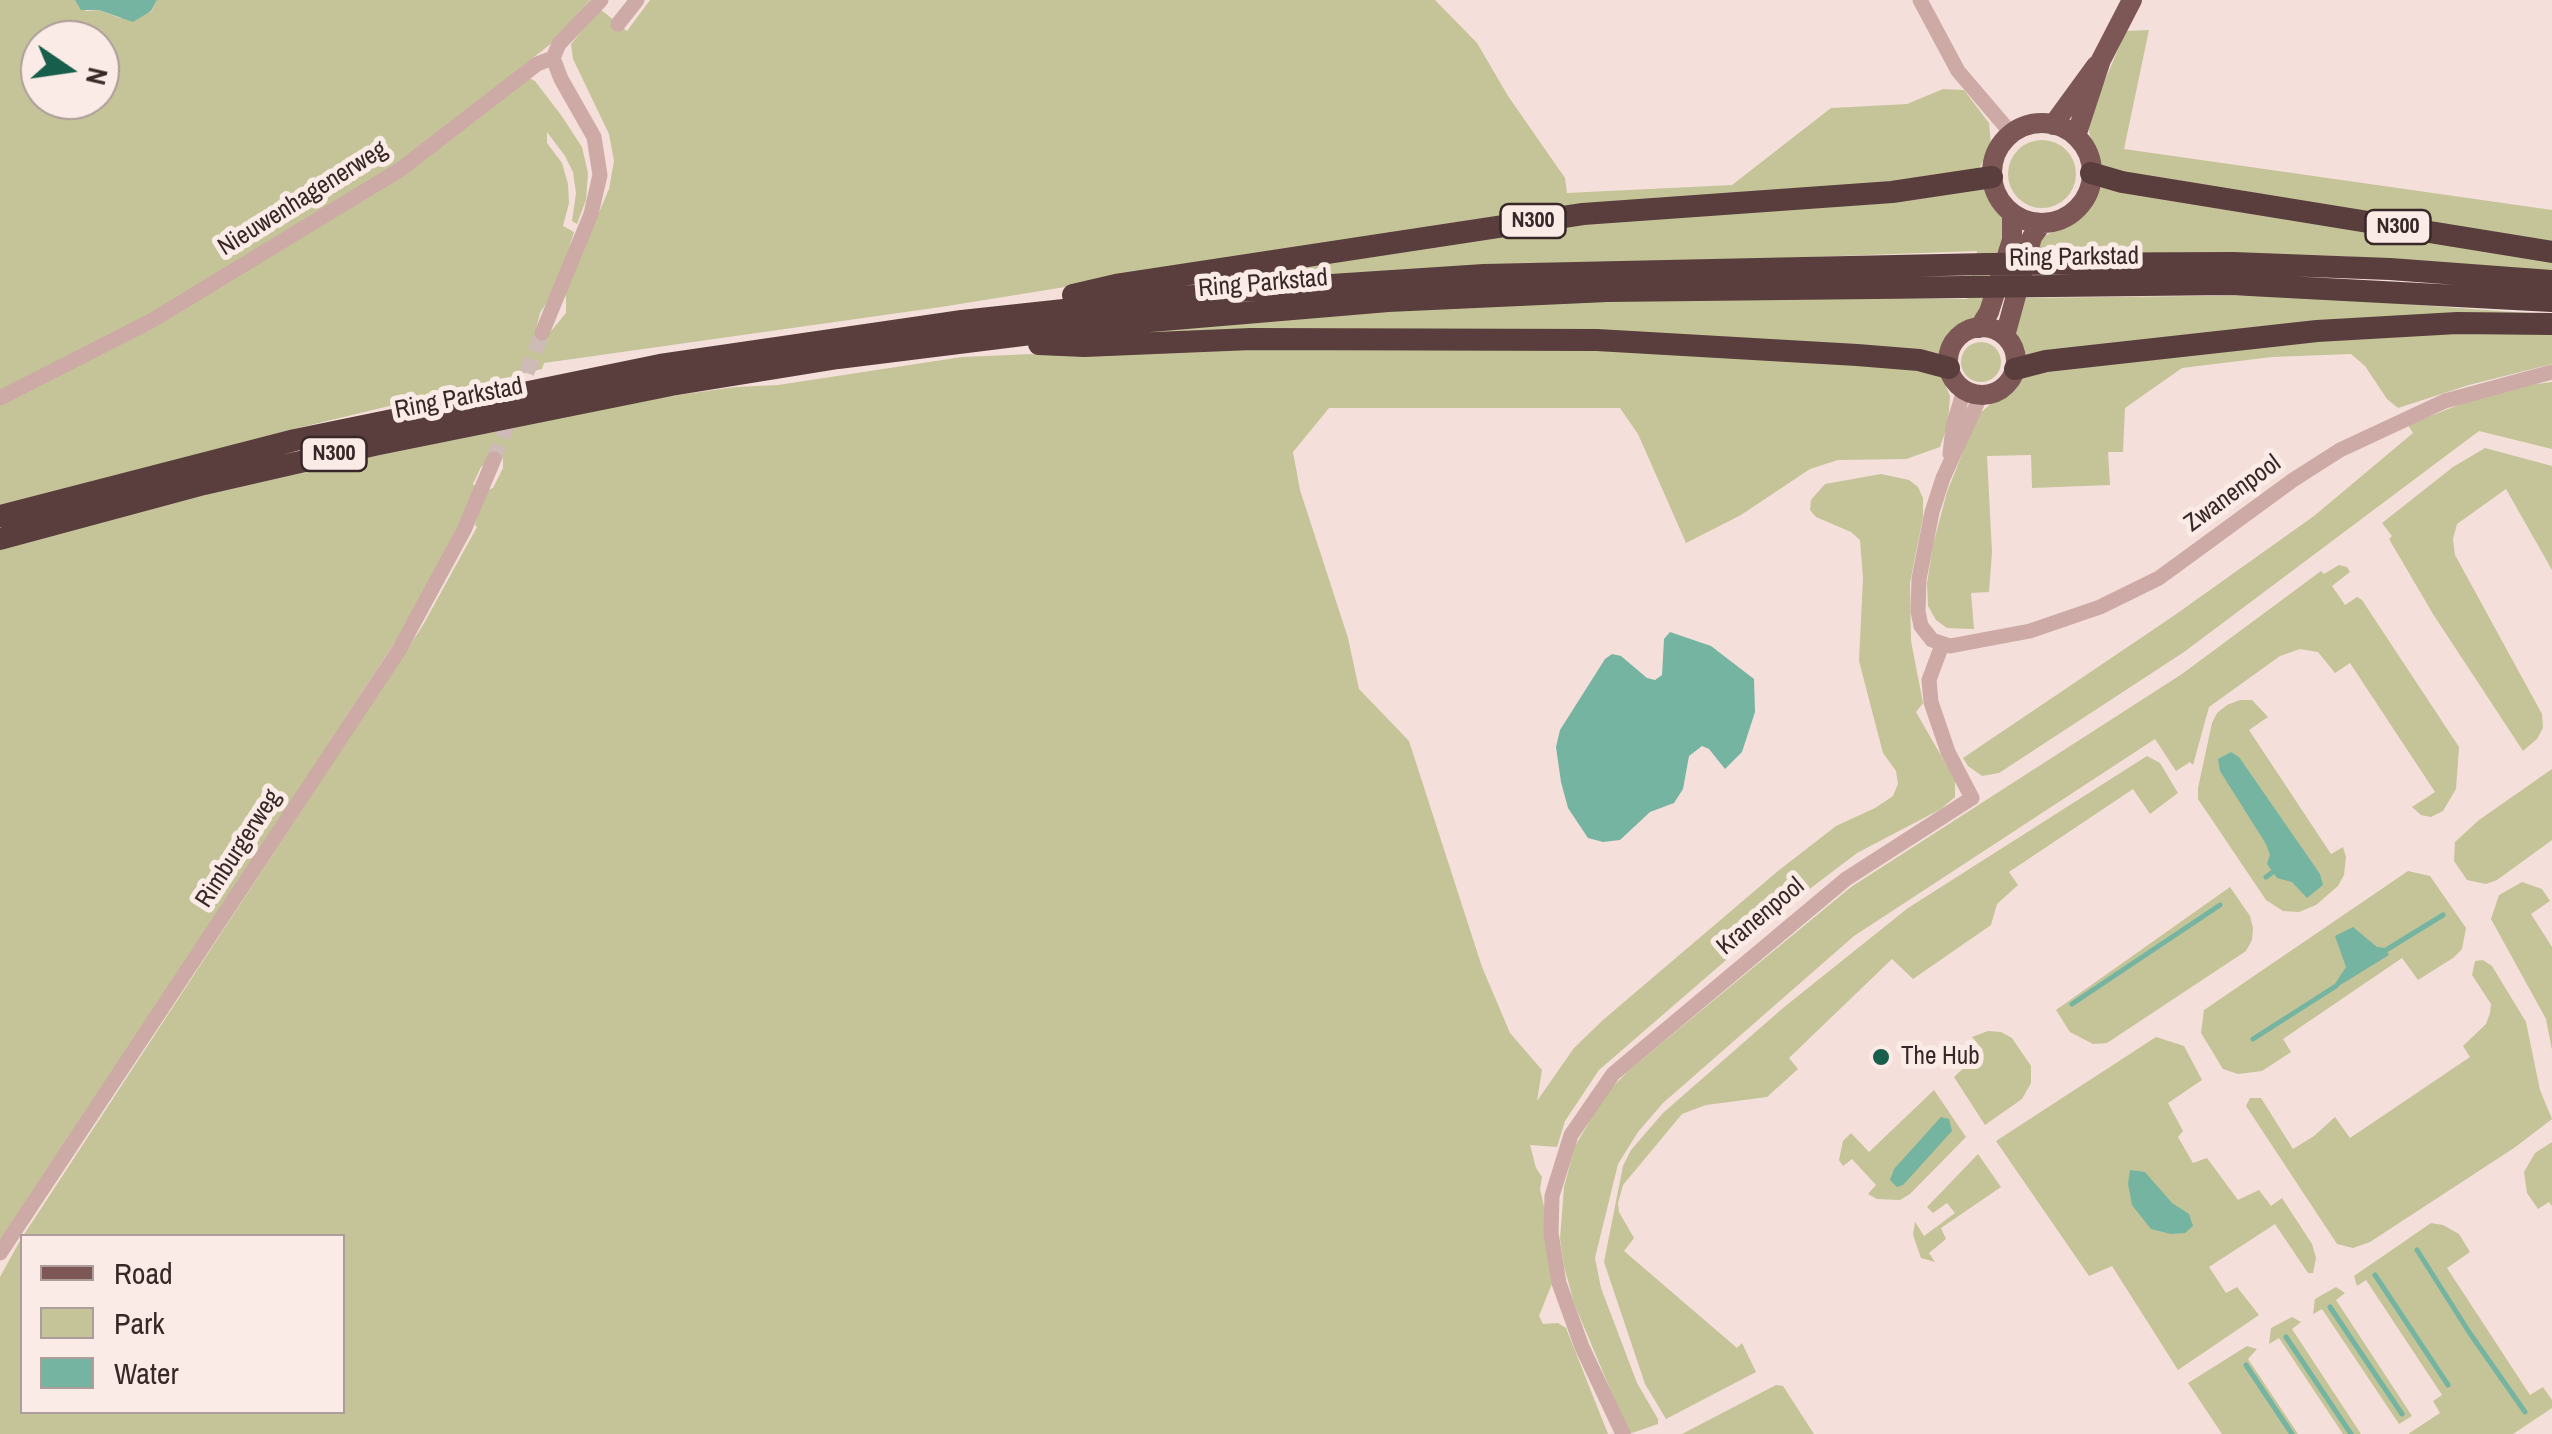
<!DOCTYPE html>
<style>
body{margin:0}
#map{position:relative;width:2552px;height:1434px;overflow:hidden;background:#f4dfda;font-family:"Archivo Narrow",sans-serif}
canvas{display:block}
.legend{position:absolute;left:20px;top:1234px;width:325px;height:180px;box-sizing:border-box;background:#fbebe7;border:2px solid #ad9d9a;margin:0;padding:12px 18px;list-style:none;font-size:30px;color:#382727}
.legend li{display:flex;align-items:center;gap:20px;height:50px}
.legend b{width:50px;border:2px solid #ad9d9a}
.north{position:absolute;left:20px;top:20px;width:100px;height:100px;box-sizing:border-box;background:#fbebe7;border:2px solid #ad9d9a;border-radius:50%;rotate:103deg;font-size:28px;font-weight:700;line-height:40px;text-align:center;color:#382727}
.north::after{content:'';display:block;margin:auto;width:35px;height:45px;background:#185e4c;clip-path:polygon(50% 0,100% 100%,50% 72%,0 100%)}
</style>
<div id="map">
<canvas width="2552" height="1434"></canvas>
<ul class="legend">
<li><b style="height:12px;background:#7c5756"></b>Road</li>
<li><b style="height:28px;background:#c4c498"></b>Park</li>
<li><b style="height:28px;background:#76b4a2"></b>Water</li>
</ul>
<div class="north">N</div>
</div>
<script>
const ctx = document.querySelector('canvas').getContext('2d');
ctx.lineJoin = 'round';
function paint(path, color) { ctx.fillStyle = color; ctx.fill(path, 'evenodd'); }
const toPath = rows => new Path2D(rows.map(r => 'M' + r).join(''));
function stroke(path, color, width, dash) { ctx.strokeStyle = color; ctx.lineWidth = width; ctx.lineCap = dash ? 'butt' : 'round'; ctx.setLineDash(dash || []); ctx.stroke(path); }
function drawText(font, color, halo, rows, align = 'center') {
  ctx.font = font + ' "Archivo Narrow",sans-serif'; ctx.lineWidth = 10; ctx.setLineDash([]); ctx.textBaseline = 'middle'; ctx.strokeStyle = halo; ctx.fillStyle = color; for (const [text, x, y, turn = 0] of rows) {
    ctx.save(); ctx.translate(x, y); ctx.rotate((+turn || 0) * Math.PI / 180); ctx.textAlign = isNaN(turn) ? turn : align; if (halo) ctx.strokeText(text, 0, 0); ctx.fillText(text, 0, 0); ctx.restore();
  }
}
paint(toPath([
 [0,0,75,0,86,11,99,10,120,18,151,12,157,0,590,0,552,43,516,71,535,81,561,115,582,147,588,173,586,200,577,224,572,221,576,193,573,172,565,156,547,132,547,143,562,163,568,184,569,203,563,226,574,232,557,287,540,313,536,329,543,334,551,331,566,313,566,290,609,189,614,161,609,134,573,59,571,44,600,9,627,31,650,0,1435,0,1477,43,1508,96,1565,178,1567,193,1732,185,1831,108,1907,104,1943,89,1964,90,1989,123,1991,145,1979,169,2008,229,1980,312,1954,332,1940,356,1943,379,1950,396,1948,424,1940,447,1906,459,1838,460,1810,469,1741,515,1686,543,1638,434,1620,408,1329,408,1293,452,1300,490,1348,638,1359,689,1409,741,1482,967,1510,1033,1542,1070,1537,1101,1574,1048,1603,1020,1778,871,1836,826,1875,808,1893,796,1898,784,1896,771,1883,753,1859,661,1863,578,1860,540,1851,532,1816,517,1810,510,1811,500,1825,484,1881,474,1909,480,1918,487,1923,498,1923,517,1910,583,1911,641,1923,703,1916,712,1955,780,1955,797,1941,809,1857,853,1799,897,1599,1070,1565,1121,1557,1147,1530,1145,1536,1168,1542,1177,1540,1189,1546,1215,1553,1281,1539,1316,1543,1324,1558,1323,1566,1328,1608,1434,0,1434,0,1277,22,1237,22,1412,342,1412,342,1236,23,1236,423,625,477,527,475,525,485,491,493,488,503,468,503,459,498,457,481,467,473,484,477,488,418,606,395,642,0,1244,0,548,249,483,593,407,735,387,778,385,962,357,1056,353,1085,334,1275,319,1507,304,1758,296,1967,299,1977,251,1702,261,1116,294,1115,279,941,307,544,363,542,369,290,430,0,508],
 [40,40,100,40,100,100,40,100],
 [2149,30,2124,149,2552,210,2552,244,2108,174,2095,159,2087,122,2126,31],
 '2008 174a34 34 0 1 1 68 0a34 34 0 1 1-68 0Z',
 [2098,185,2552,258,2552,272,2342,256,2035,251,2042,237,2071,223,2090,205],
 [2287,295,2552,315,2022,358,2013,335,2017,298],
 [2552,330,2552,364,2469,385,2398,408,2387,399,2365,366,2351,354,2272,357,2182,368,2125,408,2123,452,2108,452,2110,485,2032,488,2031,455,1987,456,1992,552,1989,592,1971,593,1974,629,1947,628,1936,620,1928,606,1927,583,1933,545,1947,492,1978,415,2028,371,2360,334],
 '1961 362a20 20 0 1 1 40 0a20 20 0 1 1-40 0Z',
 [2552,382,2552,449,2479,431,2184,652,1999,773,1982,776,1968,766,1963,758,2172,617,2314,516,2413,433,2408,425,2476,398,2513,387],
 [2485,448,2552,466,2552,570,2506,489,2457,524,2453,539,2455,555,2542,714,2543,728,2537,739,2523,751,2433,614,2389,539,2392,536,2382,523,2453,467],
 [2339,565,2347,567,2350,572,2332,586,2345,605,2357,597,2362,600,2459,747,2456,789,2443,811,2431,817,2421,815,2412,807,2435,792,2350,663,2335,673,2318,652,2300,649,2280,656,2209,707,2193,765,2190,762,2176,771,2155,739,1854,936,1663,1103,1638,1132,1618,1164,1595,1258,1601,1288,1637,1383,1658,1419,1658,1424,1629,1434,1574,1303,1564,1266,1560,1239,1564,1187,1575,1146,1605,1095,1628,1071,1851,887,2182,674,2321,571,2324,574],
 [2240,700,2252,700,2268,717,2249,730,2331,854,2343,847,2346,857,2344,875,2338,886,2316,905,2299,912,2283,911,2266,900,2198,799,2198,788,2212,723,2217,713,2227,705],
 [2147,756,2160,763,2178,793,2150,814,2133,789,2009,872,2018,885,1997,904,1991,925,1913,979,1892,959,1789,1058,1798,1069,1767,1097,1706,1105,1682,1114,1623,1185,1618,1203,1619,1212,1634,1238,1624,1251,1737,1348,1742,1343,1756,1372,1666,1419,1645,1384,1604,1262,1623,1166,1631,1150,1663,1113,1783,1008,1908,908],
 [2552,769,2552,840,2497,880,2486,884,2467,880,2454,861,2455,842,2479,820],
 [2408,871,2430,876,2466,928,2462,949,2453,958,2418,980,2402,958,2283,1039,2291,1052,2262,1071,2238,1074,2223,1069,2201,1033,2204,1010],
 [2522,882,2542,889,2550,901,2531,914,2552,947,2552,1050,2546,1019,2491,919,2499,895],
 [2230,887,2250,916,2253,928,2252,940,2246,951,2107,1043,2093,1044,2070,1032,2056,1010],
 [2483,960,2492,966,2526,1022,2540,1090,2552,1119,2514,1148,2370,1242,2353,1248,2337,1244,2246,1106,2250,1098,2261,1098,2293,1149,2314,1136,2335,1117,2350,1138,2470,1057,2463,1046,2486,1024,2490,1013,2491,1004,2472,975,2475,961],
 [1988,1031,2001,1032,2012,1038,2031,1066,2031,1083,2022,1099,1985,1125,1954,1077,1983,1050,1972,1037],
 [2156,1037,2184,1046,2202,1080,2168,1103,2183,1131,2178,1137,2193,1163,2207,1158,2238,1200,2259,1190,2271,1206,2282,1198,2312,1244,2316,1258,2313,1273,2308,1273,2275,1224,2209,1267,2226,1293,2237,1287,2259,1315,2178,1370,2112,1266,2089,1276,1996,1141],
 [1934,1090,1966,1137,1910,1194,1900,1200,1877,1199,1868,1194,1876,1185,1852,1159,1843,1166,1839,1160,1843,1141,1851,1133,1869,1152],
 [2552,1142,2552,1206,2549,1202,2538,1209,2527,1193,2524,1172,2535,1153],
 [1978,1154,2001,1187,1941,1228,1946,1239,1929,1253,1935,1262,1921,1258,1913,1235,1915,1222,1924,1236,1955,1213,1947,1203,1933,1213,1927,1207],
 [2431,1223,2443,1225,2459,1234,2470,1252,2447,1268,2530,1395,2543,1387,2552,1400,2552,1408,2513,1434,2408,1434,2440,1413,2433,1401,2442,1395,2366,1280,2357,1286,2354,1276],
 [2336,1287,2345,1293,2336,1300,2412,1416,2399,1424,2322,1309,2313,1314,2315,1299],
 [2292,1317,2301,1322,2292,1329,2361,1434,2343,1434,2279,1338,2269,1344,2271,1328],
 [2247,1346,2257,1349,2248,1359,2298,1434,2222,1434,2188,1383],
 [1776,1385,1783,1386,1814,1434,1682,1434]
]), '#c4c498');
paint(toPath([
 [75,0,157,0,151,11,133,22,99,10,81,10],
 [1670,632,1711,646,1754,679,1755,712,1742,752,1725,769,1709,749,1702,746,1689,756,1683,789,1674,803,1650,812,1620,840,1603,842,1588,838,1568,808,1561,782,1556,747,1560,730,1605,659,1612,654,1621,656,1647,678,1655,680,1662,675,1664,639],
 [2231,752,2239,757,2320,874,2323,885,2307,898,2292,882,2277,878,2267,864,2270,855,2266,844,2220,771,2218,759],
 [2353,927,2377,947,2385,948,2389,955,2337,987,2335,984,2346,967,2335,936],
 [1941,1117,1949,1119,1952,1131,1903,1185,1897,1187,1890,1180,1894,1169],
 [2130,1170,2145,1172,2172,1203,2189,1214,2193,1226,2185,1233,2171,1234,2151,1229,2132,1205,2128,1184]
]), '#76b4a2');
stroke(toPath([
 [2266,877,2273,872],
 [2386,950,2443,915],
 [2072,1004,2220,905],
 [2253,1039,2336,986],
 [2417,1250,2469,1332,2525,1412],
 [2375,1275,2448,1385],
 [2330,1307,2402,1414],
 [2286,1337,2351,1434],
 [2246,1365,2292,1434]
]), '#76b4a2', 5);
stroke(toPath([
 [494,459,542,333]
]), '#cebab6', 15, [15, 8]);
stroke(toPath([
 [1920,0,1958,71,2011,133],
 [618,24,637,0],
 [542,333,591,214,600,175,594,137,561,79,553,58],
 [1981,395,1943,478,1932,512,1919,579,1918,611,1921,626,1932,640,1950,646,2030,631,2100,607,2159,578,2293,480,2340,450,2445,401,2552,372],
 [0,398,151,321,401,169,537,64,553,58,559,44,601,0],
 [1950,454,1953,427,1964,390],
 [0,1253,399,650,464,530,494,459],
 [1623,1434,1582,1347,1559,1283,1551,1233,1552,1196,1571,1135,1613,1074,1644,1048,1846,879,1972,798,1948,752,1931,702,1929,680,1942,645]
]), '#cdaaa5', 15);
stroke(toPath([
 '1992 173a50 50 0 1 1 100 0a50 50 0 1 1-100 0Z',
 [2053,125,2096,66],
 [2076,136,2101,60,2132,0],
 '1948 361a34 34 0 1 1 68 0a34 34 0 1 1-68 0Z',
 [1979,328,1989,312,2012,240,2012,213],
 [2005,336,2032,237,2042,223]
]), '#7c5756', 20);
stroke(toPath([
 [2091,173,2122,182,2552,252],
 [1073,295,1116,285,1583,214,1892,192,1992,177],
 [1039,344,1084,346,1251,339,1597,340,1857,355,1919,360,1949,368],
 [2015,369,2046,361,2317,331,2457,323,2552,324],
 [0,516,295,440,660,365,962,321,1240,291,1484,275,1987,264,2233,263,2390,269,2552,281],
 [0,539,204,484,374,445,671,385,838,358,1103,325,1388,301,1607,291,2231,284,2552,301]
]), '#5a3d3d', 22);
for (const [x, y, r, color] of [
 [1881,1057,10,"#185e4c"]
]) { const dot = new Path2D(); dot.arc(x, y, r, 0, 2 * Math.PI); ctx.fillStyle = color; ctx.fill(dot); stroke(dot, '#fbebe7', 4); }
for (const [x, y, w] of [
 [1533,221,65],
 [2398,227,65],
 [334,454,65]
]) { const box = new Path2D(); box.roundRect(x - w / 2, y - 17, w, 34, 8); ctx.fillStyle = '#fbebe7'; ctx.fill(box); stroke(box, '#382727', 2.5); }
drawText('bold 22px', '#382727', null, [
 ["N300",1533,221],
 ["N300",2398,227],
 ["N300",334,454]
]);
drawText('25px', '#382727', '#fbebe7', [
 ["Nieuwenhagenerweg",303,199,-32],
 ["Ring Parkstad",2074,258,-1],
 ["Ring Parkstad",1263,284,-5],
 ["Ring Parkstad",459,399,-11],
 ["Zwanenpool",2233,494,-36],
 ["Rimburgerweg",239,849,-57],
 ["Kranenpool",1761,917,-40]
]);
drawText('25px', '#382727', '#fbebe7', [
 ["The Hub",1901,1057]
], 'left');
</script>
